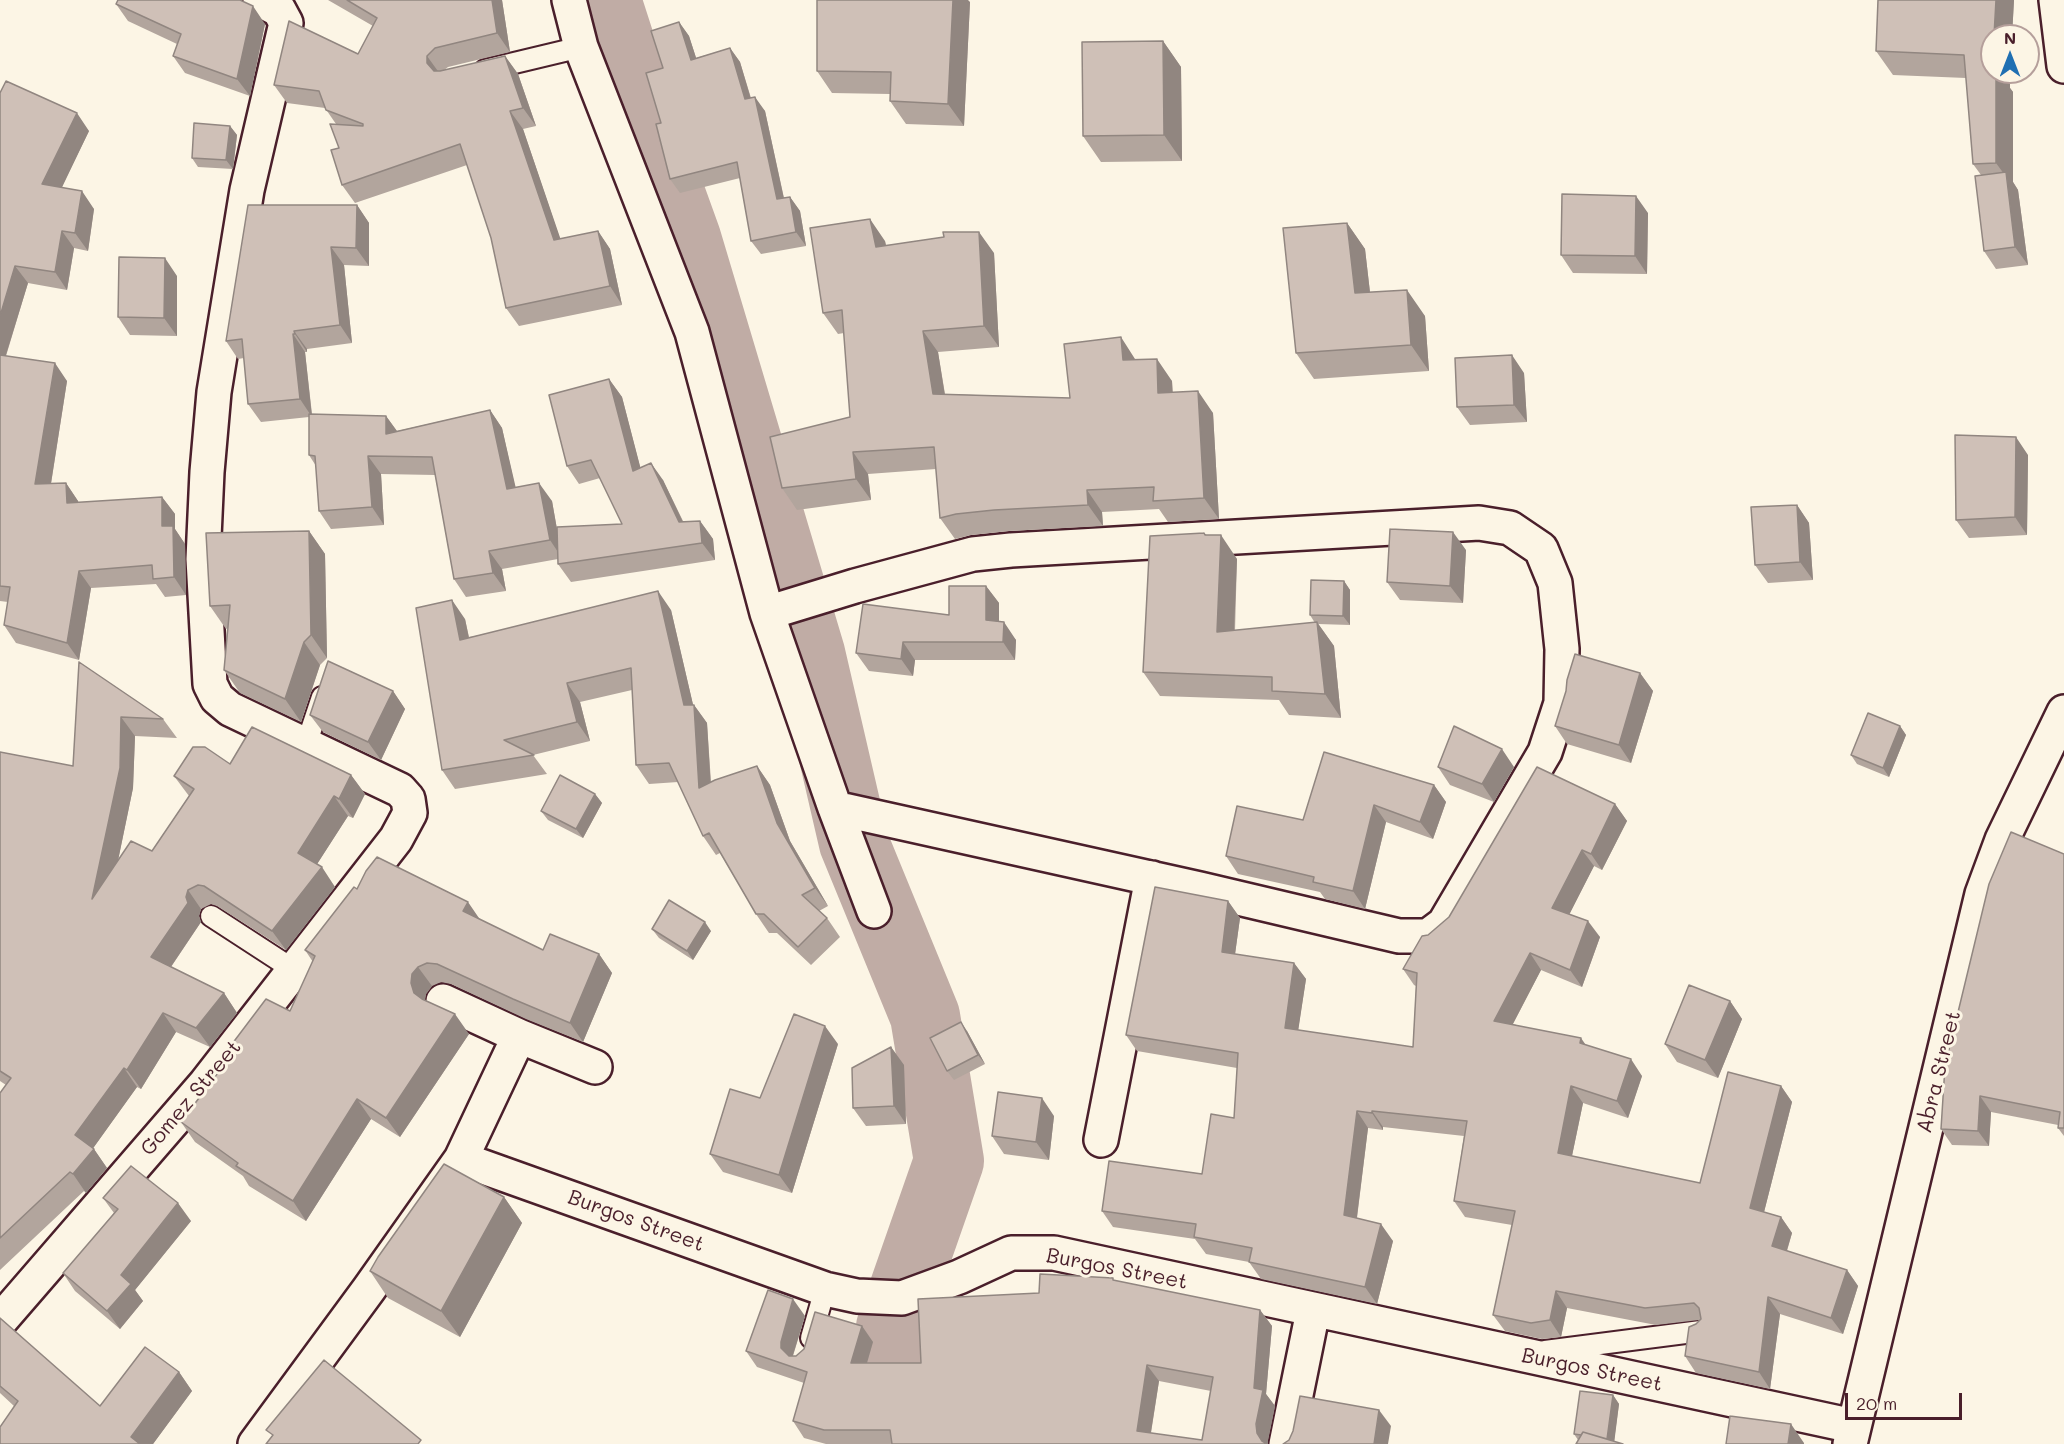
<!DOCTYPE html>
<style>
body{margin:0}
#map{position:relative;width:2064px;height:1444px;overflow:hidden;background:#fcf5e5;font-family:Mali,sans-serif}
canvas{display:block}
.north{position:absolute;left:1980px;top:24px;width:60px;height:60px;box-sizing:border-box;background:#fcf5e5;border:2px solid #b59f9b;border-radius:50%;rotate:0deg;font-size:16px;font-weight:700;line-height:24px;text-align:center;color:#4a1f2b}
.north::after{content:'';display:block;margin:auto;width:21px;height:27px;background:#1f6fb2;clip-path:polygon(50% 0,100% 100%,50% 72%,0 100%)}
.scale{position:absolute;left:1845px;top:1393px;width:117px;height:27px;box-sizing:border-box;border:3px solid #4a1f2b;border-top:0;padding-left:8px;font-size:18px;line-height:21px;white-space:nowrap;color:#4a1f2b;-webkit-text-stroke:4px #fcf5e5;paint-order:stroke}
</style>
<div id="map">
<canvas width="2064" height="1444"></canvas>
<div class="north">N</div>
<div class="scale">20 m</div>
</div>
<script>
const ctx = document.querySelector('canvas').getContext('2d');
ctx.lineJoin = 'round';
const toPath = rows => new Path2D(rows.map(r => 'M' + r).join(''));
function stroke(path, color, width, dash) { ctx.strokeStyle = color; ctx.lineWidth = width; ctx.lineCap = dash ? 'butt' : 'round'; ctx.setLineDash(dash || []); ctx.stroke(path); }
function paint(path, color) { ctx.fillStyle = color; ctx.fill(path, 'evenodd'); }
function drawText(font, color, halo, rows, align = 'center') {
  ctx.font = font + ' Mali,sans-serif'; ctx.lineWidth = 6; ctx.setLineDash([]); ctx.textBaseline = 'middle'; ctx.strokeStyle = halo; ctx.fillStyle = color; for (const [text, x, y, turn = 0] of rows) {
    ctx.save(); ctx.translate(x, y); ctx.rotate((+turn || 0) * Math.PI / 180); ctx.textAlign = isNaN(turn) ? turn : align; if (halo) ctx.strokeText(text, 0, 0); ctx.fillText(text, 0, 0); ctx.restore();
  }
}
stroke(toPath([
 [606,0,655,152,686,238,810,653,854,843,925,1016,949,1161,891,1327,882,1444]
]), '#c0aca5', 70);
const service = toPath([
 [485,70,581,47],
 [306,745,322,697],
 [211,916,294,970],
 [811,1338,825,1289],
 [1545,1351,1701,1331]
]);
const minor = toPath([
 [569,0,581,47,692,332,767,613,835,808,874,911],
 [767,613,855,586,973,554,1011,550,1479,523,1510,528,1541,549,1555,583,1562,649,1561,703,1545,752,1444,924,1428,936,1399,936,1200,889,835,808],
 [443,1001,519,1036,595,1067],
 [1101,1140,1152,878],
 [461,1159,519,1036],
 [0,1321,206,1083,396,839,410,813,408,799,400,790,230,709,217,698,210,684,203,559,207,472,214,392,247,190,286,23,279,10,260,0],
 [255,1444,369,1289,461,1159,825,1289,857,1296,902,1298,959,1277,1011,1253,1054,1253,1853,1426],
 [1286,1444,1313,1311]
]);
const tertiary = toPath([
 [2056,0,2064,66],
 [1850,1444,1982,894,2002,840,2064,712]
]);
stroke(service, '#4a1f2b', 24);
stroke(minor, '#4a1f2b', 38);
stroke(tertiary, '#4a1f2b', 38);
stroke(service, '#fcf5e5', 20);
stroke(minor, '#fcf5e5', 33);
stroke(tertiary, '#fcf5e5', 33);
paint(toPath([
 [328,0,502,0,510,52,448,67,443,71,505,56,518,74,536,126,523,129,560,239,598,231,610,249,622,305,519,326,506,308,491,238,467,165,355,203,342,185,336,124,325,108,287,103,274,85,358,54,373,26],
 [1878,0,2014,0,2012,36,1992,72,2010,72,2010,88,2013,92,2013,182,2018,190,2028,265,1996,269,1984,251,1981,175,1973,164,1966,78,1893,75,1876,51],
 [970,2,964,126,906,124,890,101,890,94,832,93,817,71],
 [116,4,265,24,250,96,185,73,173,56,177,44,128,21],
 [679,22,689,36,696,58,730,48,740,62,751,98,765,111,784,198,790,197,800,211,806,246,761,254,751,241,740,178,680,193,670,179,661,123,663,68],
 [1163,41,1181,67,1182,161,1101,162,1083,136],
 [0,93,89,131,61,188,94,209,88,251,74,248,67,290,28,283,6,356,67,381,51,484,66,483,78,501,79,503,162,497,175,514,175,529,185,544,186,595,165,597,156,584,91,588,79,660,16,643,4,625,8,602,0,601],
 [230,126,237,135,233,169,198,167,192,158],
 [357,205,369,223,369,266,344,265,352,343,307,349,307,352,305,352,312,414,386,416,397,431,490,410,502,428,515,487,552,501,557,529,622,524,600,478,579,484,567,466,609,379,622,397,640,467,663,480,683,521,700,521,713,539,715,560,571,582,558,564,558,559,502,569,506,591,466,597,454,579,435,475,381,474,384,525,331,529,319,511,316,466,309,455,309,417,261,422,248,404,244,358,238,359,226,341],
 [1648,213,1647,274,1573,273,1561,255],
 [1347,223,1365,249,1370,292,1425,316,1429,371,1314,379,1296,353],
 [885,241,886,246,994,253,999,347,938,352,945,394,1070,398,1135,359,1136,360,1172,381,1173,393,1213,413,1219,519,1168,522,1159,509,1102,512,1103,526,1009,531,971,535,955,539,940,518,936,469,868,474,871,500,797,510,782,488,850,417,844,333,838,334,823,313],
 [177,276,177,336,130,335,118,317],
 [1524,373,1527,422,1470,425,1457,407],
 [2028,455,2027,535,1969,538,1956,520],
 [1797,505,1809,523,1813,580,1768,583,1755,565],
 [309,531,325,554,327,658,320,665,301,722,240,693,224,670,228,628,226,629,210,606],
 [1204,533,1237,559,1235,631,1315,623,1310,615,1344,581,1350,590,1350,625,1318,624,1334,646,1341,718,1289,715,1279,700,1160,696,1143,672],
 [1466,550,1463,603,1400,600,1387,582],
 [986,586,999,603,999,622,1016,640,1015,660,915,660,913,676,869,671,856,653,949,615],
 [671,610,693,705,694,705,707,723,711,782,757,766,770,785,790,841,828,906,819,911,827,918,840,937,811,965,777,933,769,933,756,914,720,853,716,855,703,836,678,782,649,784,636,765,632,690,580,702,590,741,533,755,547,774,455,789,442,770,465,619,469,637],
 [79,662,163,719,177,738,135,736,133,788,118,860,152,851,189,796,174,776,230,764,351,775,365,794,353,818,348,816,317,864,335,887,286,950,217,906,211,904,201,909,199,916,201,922,171,967,224,993,237,1013,210,1047,176,1032,141,1089,137,1087,93,1148,107,1168,86,1193,84,1191,0,1270,0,1093,6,1085,0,1081,0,752,73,766],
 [1640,673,1653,691,1631,763,1567,744,1555,726],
 [393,691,405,709,381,760,323,732,310,715],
 [1900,726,1906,735,1889,777,1857,764,1851,755],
 [1438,767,1514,767,1494,802,1450,785],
 [1434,785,1446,802,1433,839,1386,822,1365,909,1325,899,1320,892,1238,874,1226,856,1303,820],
 [595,794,602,803,583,838,548,820,541,811],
 [1615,804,1627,821,1602,870,1594,866,1569,914,1600,937,1582,987,1541,970,1513,1024,1586,1045,1642,1076,1628,1118,1583,1103,1572,1156,1700,1183,1781,1086,1792,1102,1764,1212,1781,1217,1792,1233,1787,1251,1847,1270,1858,1286,1843,1334,1780,1314,1770,1389,1696,1373,1685,1356,1696,1324,1699,1320,1656,1325,1567,1308,1561,1337,1542,1339,1505,1331,1493,1315,1512,1225,1465,1217,1454,1201,1464,1136,1383,1127,1383,1130,1368,1128,1357,1218,1393,1241,1377,1304,1261,1279,1249,1262,1206,1254,1195,1239,1113,1227,1102,1211,1202,1174,1234,1118,1237,1068,1137,1051,1126,1035,1228,901,1240,918,1235,954,1294,963,1306,979,1298,1030,1413,1047,1416,986,1414,985,1403,969,1428,935],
 [2064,854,2064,1136,2058,1128,2058,1125,1991,1112,1989,1146,1952,1145,1941,1129],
 [357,889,480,920,543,950,599,954,612,973,583,1042,526,1019,451,984,441,982,432,986,426,994,425,1000,469,1034,400,1137,371,1119,306,1221,249,1186,243,1176,195,1142,181,1122,235,1049,232,1044,290,1011,313,962,305,950],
 [652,929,711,931,693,960,659,938],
 [1730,1001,1742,1019,1718,1078,1677,1062,1665,1044],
 [967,1031,985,1064,954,1080,947,1071],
 [838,1044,792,1193,723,1172,710,1154],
 [891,1047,904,1065,906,1124,866,1126,853,1108],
 [1054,1116,1049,1160,1004,1154,992,1136],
 [504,1197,522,1223,460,1337,388,1298,370,1271],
 [103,1198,191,1221,135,1290,143,1301,120,1329,75,1291,63,1273,114,1213],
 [1115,1281,1260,1310,1272,1326,1266,1394,1275,1406,1268,1440,1268,1444,826,1444,804,1438,793,1421,804,1383,757,1367,746,1351,805,1316,793,1356,796,1356,862,1326,873,1342,867,1363,921,1363,1039,1293],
 [1159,1381,1211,1391,1202,1440,1151,1433],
 [0,1318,100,1406,179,1372,192,1391,153,1444,0,1444,14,1406,0,1393],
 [1613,1395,1619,1404,1614,1441,1578,1440,1574,1434]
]), '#b2a59d');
paint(toPath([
 [492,0,502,0,510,52,497,33],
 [953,0,968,0,970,2,964,126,948,104],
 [1996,0,2014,0,2012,36,1994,36],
 [253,6,265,24,250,96,237,79],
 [679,22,689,36,701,73,691,60],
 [1163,41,1181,67,1182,161,1164,135],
 [730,48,740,62,755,113,745,99],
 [427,56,440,74,440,81,427,63],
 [505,56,518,74,536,126,523,108],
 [1996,72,2010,72,2010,88,2013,92,2013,182,2018,190,2028,265,2015,247,2007,178,1996,163],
 [755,97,765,111,787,213,777,199],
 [510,111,523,129,567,258,554,240],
 [77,113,89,131,55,202,42,184],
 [230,126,237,135,233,169,226,160],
 [82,191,94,209,88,251,75,233],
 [1636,196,1648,213,1647,274,1635,256],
 [790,197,800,211,806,246,796,232],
 [357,205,369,223,369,266,356,248],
 [870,219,885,241,891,269,876,247],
 [1347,223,1365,249,1373,319,1355,293],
 [62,231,74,248,67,290,55,272],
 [598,231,610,249,622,305,610,286],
 [979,232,994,253,999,347,984,326],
 [331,247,344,265,352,343,340,325],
 [165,258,177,276,177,336,164,318],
 [15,266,28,283,1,371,0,369,0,316],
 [1407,290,1425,316,1429,371,1411,345],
 [294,331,307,349,307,352,295,334],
 [923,331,938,352,948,415,933,394],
 [293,334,305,352,312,417,300,399],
 [1121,337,1135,359,1138,382,1123,360],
 [1512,355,1524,373,1527,422,1514,405],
 [1157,359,1172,381,1173,415,1158,393],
 [55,363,67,381,48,502,35,484],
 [609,379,622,397,646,489,633,471],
 [1198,391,1213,413,1219,519,1204,498],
 [490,410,502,428,520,506,507,489],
 [386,416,399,434,386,434],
 [2016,437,2028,455,2027,535,2015,517],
 [853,452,868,474,871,500,856,479],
 [368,456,381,474,384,525,372,507],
 [651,463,663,480,691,539,679,522],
 [66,483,78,501,79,521,67,503],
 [539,483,552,501,562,558,550,540],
 [1087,490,1102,512,1103,526,1088,505],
 [162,497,175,514,175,529,185,544,186,595,174,577,162,526],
 [1797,505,1809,523,1813,580,1800,562],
 [700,521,713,539,715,560,702,543],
 [309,531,325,554,327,658,311,635],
 [1453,532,1466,550,1463,603,1450,586],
 [1204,533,1220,555,1221,535,1237,559,1233,656,1217,632],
 [489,551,502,569,506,591,493,573],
 [79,571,91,588,79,660,67,643],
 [1344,581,1350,590,1350,625,1343,616],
 [986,586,999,603,999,638,986,620],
 [658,591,671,610,695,713,694,705,707,723,712,806,699,788,684,705],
 [452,600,465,619,473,658,460,640],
 [1004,622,1016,640,1015,660,1003,642],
 [1317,622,1334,646,1341,718,1325,694],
 [304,642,320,665,301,722,285,699],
 [903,642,915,660,913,676,901,659],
 [1640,673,1653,691,1631,763,1619,745],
 [567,683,580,702,590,741,577,722],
 [393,691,405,709,381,760,368,742],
 [121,717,135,736,133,788,106,919,92,899],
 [1900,726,1906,735,1889,777,1883,768],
 [1502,749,1514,767,1494,802,1482,784],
 [757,766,770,785,790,841,828,906,815,888,777,823],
 [351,775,365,794,353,818,339,799],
 [1434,785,1446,802,1433,839,1420,822],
 [595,794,602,803,583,838,576,829],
 [334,796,348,816,312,872,298,853],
 [1615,804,1627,821,1602,870,1591,854],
 [1374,805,1386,822,1365,909,1353,891],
 [1582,850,1594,866,1564,925,1552,908],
 [322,867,335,887,286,950,272,931],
 [188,890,201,909,199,916,201,922,164,977,151,957,186,897],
 [1228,901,1240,918,1233,969,1222,952],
 [468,902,481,921,463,911],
 [1588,921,1600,937,1582,987,1570,970],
 [705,922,711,931,693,960,687,951],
 [1530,953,1541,970,1506,1037,1494,1021],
 [599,954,612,973,583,1042,570,1023],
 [1294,963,1306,979,1296,1045,1285,1028],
 [418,967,432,986,426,994,424,1002,414,993,411,983,412,974],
 [224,993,237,1013,210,1047,196,1028],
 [1730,1001,1742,1019,1718,1078,1705,1060],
 [163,1013,176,1032,141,1089,127,1070],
 [455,1014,469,1034,400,1137,386,1118],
 [961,1022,967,1031,985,1064,978,1055],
 [825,1026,838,1044,792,1193,779,1175],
 [1581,1038,1592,1054,1580,1043],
 [891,1047,904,1065,906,1124,894,1106],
 [1631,1059,1642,1076,1628,1118,1617,1101],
 [124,1068,137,1087,89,1154,75,1135],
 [1571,1086,1583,1103,1569,1170,1558,1153],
 [1781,1086,1792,1102,1761,1224,1750,1208],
 [1980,1096,1991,1112,1989,1146,1978,1131],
 [1042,1098,1054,1116,1049,1160,1036,1142],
 [357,1099,371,1119,306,1221,293,1201],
 [1357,1111,1368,1128,1355,1232,1344,1215],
 [1372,1111,1383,1127,1383,1130,1372,1113],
 [94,1149,107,1168,86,1193,73,1174],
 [504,1197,522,1223,460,1337,441,1311],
 [178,1203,191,1221,135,1290,143,1301,120,1329,107,1311,121,1275],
 [1781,1217,1792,1233,1783,1263,1772,1246],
 [1381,1224,1393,1241,1377,1304,1365,1287],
 [1847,1270,1858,1286,1843,1334,1831,1318],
 [1556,1291,1567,1308,1561,1337,1550,1320],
 [1768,1297,1780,1314,1770,1389,1759,1372],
 [793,1299,805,1316,792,1358,793,1364,781,1348,781,1342],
 [1260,1310,1272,1326,1266,1394,1275,1406,1268,1440,1268,1444,1264,1444,1257,1433,1254,1388],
 [862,1326,873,1342,862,1380,851,1363],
 [1147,1365,1159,1381,1149,1444,1137,1431],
 [179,1372,192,1391,153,1444,136,1444,131,1437],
 [1613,1395,1619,1404,1614,1444,1607,1440],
 [1379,1410,1391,1426,1388,1444,1374,1444],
 [1791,1424,1804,1443,1804,1444,1788,1444]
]), '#918680');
const building = toPath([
 [118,0,240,0,253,6,237,79,173,56,181,34,116,4,118,0],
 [347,0,492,0,497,33,435,48,427,56,427,63,434,71,440,71,505,56,523,108,510,111,554,240,598,231,610,286,506,308,491,238,460,144,342,185,331,150,339,148,330,124,363,126,363,124,326,110,319,91,274,85,289,21,358,54,377,18,347,0],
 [817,0,953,0,948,104,890,101,891,72,817,71,817,0],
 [1878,0,1996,0,1994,36,1992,36,1992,72,1996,72,1996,163,1973,164,1964,55,1876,51,1878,0],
 [679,22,691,60,730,48,745,99,755,97,777,199,790,197,796,232,751,241,737,162,670,179,656,124,661,123,646,73,663,68,651,31,679,22],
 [1163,41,1164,135,1083,136,1082,42,1163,41],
 [6,81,77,113,42,184,82,191,75,233,62,231,55,272,15,266,0,316,0,93,6,81],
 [194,123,230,126,226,160,192,158,194,123],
 [2006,172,2015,247,1984,251,1975,176,2006,172],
 [1562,194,1636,196,1635,256,1561,255,1562,194],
 [248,205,357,205,356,248,331,247,340,325,294,331,295,334,293,334,300,399,248,404,242,339,226,341,248,205],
 [870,219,876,247,944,237,943,232,979,232,984,326,923,331,933,394,1070,398,1064,344,1121,337,1123,360,1157,359,1158,393,1198,391,1204,498,1153,501,1154,487,1087,490,1088,505,994,510,956,514,940,518,934,447,853,452,856,479,782,488,770,437,850,417,842,310,823,313,810,228,870,219],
 [1347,223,1355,293,1407,290,1411,345,1296,353,1283,228,1347,223],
 [119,257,165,258,164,318,118,317,119,257],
 [0,355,55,363,35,484,66,483,67,503,162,497,162,526,173,526,174,577,153,579,152,565,79,571,67,643,4,625,10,587,0,586,0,355],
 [1512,355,1514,405,1457,407,1455,358,1512,355],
 [609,379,633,471,651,463,679,522,700,521,702,543,558,564,557,527,622,524,591,460,567,466,549,395,609,379],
 [490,410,507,489,539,483,550,540,489,551,493,573,454,579,432,457,368,456,372,507,319,511,315,456,309,455,309,414,386,416,386,434,490,410],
 [1955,435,2016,437,2015,517,1956,520,1955,435],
 [1797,505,1800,562,1755,565,1751,507,1797,505],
 [1390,529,1453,532,1450,586,1387,582,1390,529],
 [309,531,311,635,304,642,285,699,224,670,230,605,210,606,206,533,309,531],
 [1204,533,1205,535,1221,535,1217,632,1317,622,1325,694,1272,691,1272,677,1143,672,1150,536,1204,533],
 [1311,580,1344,581,1343,616,1310,615,1311,580],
 [949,586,986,586,986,620,1004,622,1003,642,903,642,901,659,856,653,863,604,949,615,949,586],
 [658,591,684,705,694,705,699,788,715,780,757,766,777,823,815,888,802,895,827,918,798,947,764,914,756,914,709,833,703,836,669,763,636,765,631,668,567,683,577,722,504,740,534,755,442,770,416,608,452,600,460,640,658,591],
 [1575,654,1640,673,1619,745,1555,726,1566,691,1567,680,1575,654],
 [328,661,393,691,368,742,310,715,328,661],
 [79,662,163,719,121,717,120,768,92,899,131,841,152,851,194,789,174,776,193,747,205,747,230,764,252,727,351,775,339,799,334,796,298,853,322,867,272,931,204,886,198,885,188,890,186,897,188,903,151,957,224,993,196,1028,163,1013,127,1070,124,1068,75,1135,94,1149,73,1174,70,1172,0,1238,0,1093,11,1078,0,1071,0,752,73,766,79,662],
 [1868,713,1900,726,1883,768,1851,755,1868,713],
 [1454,726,1502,749,1482,784,1438,767,1454,726],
 [1324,752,1434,785,1420,822,1374,805,1353,891,1313,882,1314,877,1226,856,1237,806,1303,820,1324,752],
 [1537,767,1615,804,1591,854,1582,850,1552,908,1588,921,1570,970,1530,953,1494,1021,1581,1038,1580,1043,1631,1059,1617,1101,1571,1086,1558,1153,1700,1183,1728,1072,1781,1086,1750,1208,1781,1217,1772,1246,1847,1270,1831,1318,1768,1297,1759,1372,1685,1356,1689,1327,1696,1324,1701,1319,1699,1308,1694,1303,1645,1308,1556,1291,1550,1320,1531,1323,1493,1315,1515,1211,1454,1201,1467,1121,1372,1111,1372,1113,1357,1111,1344,1215,1381,1224,1365,1287,1249,1262,1252,1248,1194,1237,1196,1224,1102,1211,1109,1161,1202,1174,1211,1114,1234,1118,1238,1053,1126,1035,1155,887,1228,901,1222,952,1294,963,1285,1028,1413,1047,1417,973,1403,969,1422,936,1428,935,1449,917,1537,767],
 [560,775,595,794,576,829,541,811,560,775],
 [2011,832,2064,854,2064,1128,2058,1128,2060,1112,1980,1096,1978,1131,1941,1129,1945,1066,1989,884,2011,832],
 [377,857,468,902,463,911,543,950,550,934,599,954,570,1023,513,999,437,964,427,963,418,967,412,974,411,983,414,993,422,999,455,1014,386,1118,357,1099,293,1201,236,1166,238,1163,181,1122,238,1046,232,1044,266,999,290,1011,315,956,305,950,354,887,357,889,366,871,377,857],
 [669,900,705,922,687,951,652,929,669,900],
 [1689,985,1730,1001,1705,1060,1665,1044,1689,985],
 [794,1014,825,1026,779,1175,710,1154,730,1089,760,1098,794,1014],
 [961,1022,978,1055,947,1071,930,1038,961,1022],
 [891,1047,894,1106,853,1108,852,1068,891,1047],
 [998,1092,1042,1098,1036,1142,992,1136,998,1092],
 [444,1164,504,1197,441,1311,370,1271,378,1257,444,1164],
 [131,1166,178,1203,121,1275,131,1284,107,1311,63,1273,118,1209,103,1198,131,1166],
 [1040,1274,1113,1278,1113,1280,1260,1310,1254,1388,1263,1390,1256,1424,1257,1433,1262,1441,1267,1444,892,1444,890,1430,824,1430,793,1421,807,1372,746,1351,768,1290,793,1299,781,1342,781,1348,789,1356,796,1356,804,1349,815,1312,862,1326,851,1363,921,1363,918,1299,1039,1293,1040,1274],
 [1147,1365,1213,1377,1202,1440,1137,1431,1147,1365],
 [0,1318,100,1406,145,1347,179,1372,131,1437,140,1444,0,1444,0,1427,18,1401,0,1386,0,1318],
 [324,1360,421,1440,418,1444,266,1444,273,1435,266,1430,324,1360],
 [1580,1391,1613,1395,1607,1439,1583,1432,1581,1435,1574,1434,1580,1391],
 [1300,1396,1379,1410,1374,1444,1283,1444,1289,1440,1293,1431,1300,1396],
 [1730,1416,1791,1424,1788,1444,1726,1444,1730,1416],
 [1583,1432,1623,1444,1576,1444,1583,1432]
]);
paint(building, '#cfc0b7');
stroke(building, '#918680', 1.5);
drawText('21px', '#4a1f2b', '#fcf5e5', [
 ["Abra Street",1939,1072,-76],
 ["Gomez Street",191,1098,-50],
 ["Burgos Street",636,1221,20],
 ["Burgos Street",1117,1269,11],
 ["Burgos Street",1592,1370,12]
]);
</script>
